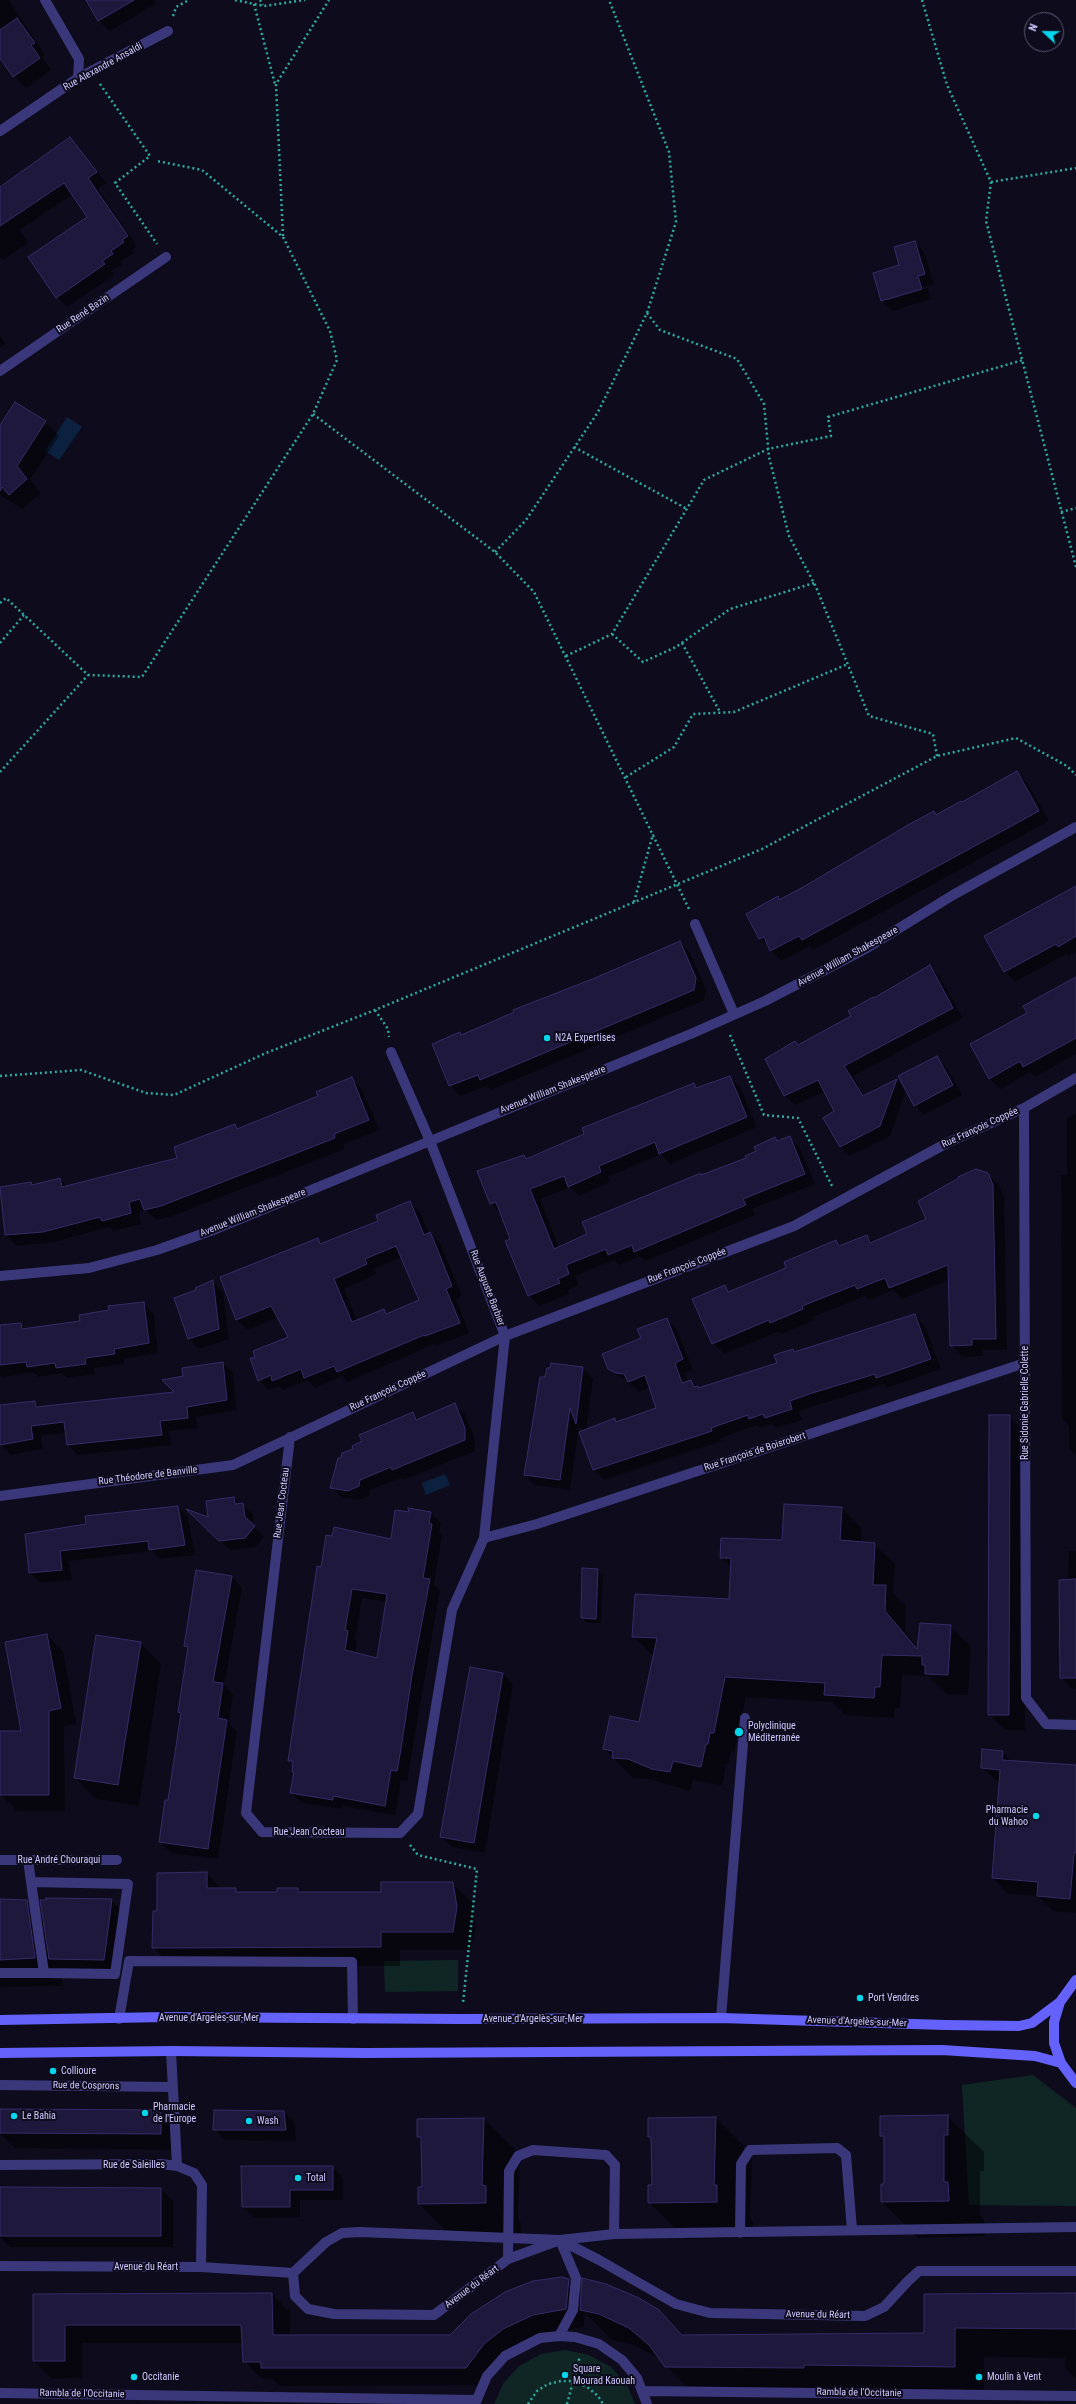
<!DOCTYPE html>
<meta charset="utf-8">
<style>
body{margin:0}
#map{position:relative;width:1076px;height:2404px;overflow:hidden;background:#0e0c1c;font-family:"Roboto Condensed",sans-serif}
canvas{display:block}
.north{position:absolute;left:1024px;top:12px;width:40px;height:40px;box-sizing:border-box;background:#0e0c1c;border:1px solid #5b5776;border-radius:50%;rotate:292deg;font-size:11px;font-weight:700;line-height:16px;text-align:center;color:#cec8fe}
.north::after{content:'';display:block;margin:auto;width:14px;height:18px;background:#06d6ec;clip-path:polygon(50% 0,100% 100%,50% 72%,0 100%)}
</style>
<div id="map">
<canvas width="1076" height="2404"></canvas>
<div class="north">N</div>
</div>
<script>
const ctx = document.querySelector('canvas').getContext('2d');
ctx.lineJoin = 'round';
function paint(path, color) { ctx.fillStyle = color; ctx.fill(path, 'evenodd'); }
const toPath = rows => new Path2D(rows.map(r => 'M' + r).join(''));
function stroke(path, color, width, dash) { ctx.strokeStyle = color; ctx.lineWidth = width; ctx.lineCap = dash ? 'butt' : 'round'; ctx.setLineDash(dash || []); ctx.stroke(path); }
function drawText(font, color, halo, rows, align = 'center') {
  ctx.font = font + ' "Roboto Condensed",sans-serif'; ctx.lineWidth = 4; ctx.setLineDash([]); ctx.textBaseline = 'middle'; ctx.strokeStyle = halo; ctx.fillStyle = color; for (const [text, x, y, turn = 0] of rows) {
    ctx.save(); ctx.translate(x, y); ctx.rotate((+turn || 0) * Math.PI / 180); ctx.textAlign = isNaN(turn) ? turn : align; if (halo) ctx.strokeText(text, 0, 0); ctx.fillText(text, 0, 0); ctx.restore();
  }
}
paint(toPath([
 [458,1960,458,1991,385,1992,384,1961],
 [1033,2075,1076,2108,1076,2206,969,2205,962,2085],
 [565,2350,589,2355,611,2367,627,2385,635,2404,494,2404,503,2384,519,2366,541,2354]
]), '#0f2625');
paint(toPath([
 [67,417,82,427,59,460,45,451],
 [445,1474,450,1485,426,1495,422,1483]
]), '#0c203f');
paint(toPath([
 [0,0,9,0,45,55,42,57,51,70,26,88,14,76,0,56],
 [87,0,154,0,156,4,110,31,99,21],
 [70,138,106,183,98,189,137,246,132,250,134,253,120,262,122,265,111,271,114,275,67,307,57,297,89,217,73,194,20,230,28,243,3,260,0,257,0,187],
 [915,242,924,252,934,284,927,286,931,299,892,311,882,301,874,274,901,266],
 [927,286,927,288,887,301,887,299],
 [0,335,6,344,0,348],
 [45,422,59,436,30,480,41,493,22,509,0,495,0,427],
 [1017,773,1027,783,1049,821,813,950,809,946,781,961,760,938,777,898,780,901,934,813,937,816],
 [1076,886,1076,952,1069,956,1066,954,1015,982,1005,971,986,937],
 [680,942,690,953,706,989,704,1000,491,1090,487,1086,460,1096,450,1085,460,1033,462,1035],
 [930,967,940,977,963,1018,853,1076,865,1096,897,1080,904,1087,937,1057,946,1067,962,1095,924,1115,915,1105,906,1090,890,1136,850,1156,840,1146,836,1112,825,1091,795,1105,784,1095,798,1046,852,1017,874,999],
 [1076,978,1076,1054,1035,1077,1030,1072,1001,1089,990,1079,971,1045,1028,1013],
 [730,1077,740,1087,757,1127,670,1164,661,1154,608,1177,610,1182,579,1196,570,1187,540,1199,559,1248,588,1235,701,1174,702,1176,747,1158,775,1139,778,1142,789,1137,800,1148,815,1184,752,1209,755,1215,646,1261,640,1256,619,1265,614,1260,575,1276,579,1285,568,1290,569,1294,539,1306,529,1295,501,1214,491,1204,524,1157,527,1160,586,1135,694,1084,698,1089],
 [351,1078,362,1089,379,1130,343,1145,345,1149,172,1216,156,1220,146,1210,139,1212,141,1224,113,1231,109,1227,54,1242,17,1246,6,1235,0,1188,30,1183,34,1186,60,1179,67,1186,178,1159,235,1125,239,1129,319,1096],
 [1076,1113,1076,1456,1069,1449,1069,1426,1062,1419,1061,1175,1067,1175,1067,1118],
 [980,1170,987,1174,999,1185,1004,1197,1007,1350,983,1350,983,1356,963,1357,951,1345,949,1280,902,1299,893,1290,869,1300,865,1296,813,1317,814,1320,782,1334,780,1331,724,1354,713,1343,725,1287,730,1292,788,1269,836,1241,841,1247,866,1236,874,1243,928,1220,919,1201,970,1171],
 [410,1202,420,1212,429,1234,440,1243,462,1296,456,1299,469,1333,436,1346,434,1344,348,1382,342,1376,315,1388,308,1380,283,1390,279,1386,269,1390,259,1380,257,1359,289,1338,278,1317,247,1330,237,1320,221,1278,317,1240,322,1244,379,1221],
 [402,1257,420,1301,388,1314,384,1310,357,1321,344,1289,377,1274,374,1269],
 [212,1281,223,1292,229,1339,199,1349,189,1339,175,1299,197,1291],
 [143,1303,154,1314,158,1353,124,1359,124,1364,94,1368,95,1374,67,1378,62,1373,38,1377,33,1372,2,1377,0,1375,0,1326,21,1324,26,1329,81,1322,110,1311],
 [915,1315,925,1326,941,1369,887,1388,884,1384,799,1411,802,1420,776,1428,772,1424,760,1428,757,1425,721,1438,722,1441,604,1480,594,1470,584,1431,579,1426,570,1490,535,1485,525,1475,546,1378,583,1368,593,1379,586,1430,615,1419,618,1422,657,1408,650,1387,639,1392,609,1368,667,1319,677,1330,693,1370,685,1373,688,1382,691,1381,699,1389,778,1364,793,1350,795,1353],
 [223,1363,233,1373,237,1410,196,1417,198,1428,169,1431,171,1445,78,1455,68,1445,66,1433,41,1436,43,1449,11,1455,1,1445,0,1406,35,1402,41,1408,176,1393],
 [455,1405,465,1415,475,1439,475,1451,403,1480,401,1478,370,1490,369,1496,359,1500,342,1498,332,1488,342,1459,354,1449,413,1414,419,1420],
 [1009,1416,1025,1432,1025,1730,1005,1730,989,1714],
 [234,1498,253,1514,254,1527,264,1537,255,1547,230,1550,197,1519,210,1518],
 [178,1507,188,1517,195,1555,160,1559,152,1551,69,1561,72,1580,41,1583,30,1573,26,1534,88,1525],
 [842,1508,862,1529,861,1543,874,1544,895,1564,893,1593,906,1607,905,1632,918,1648,950,1626,971,1646,968,1695,946,1694,928,1676,902,1675,900,1708,895,1708,894,1718,845,1715,832,1702,746,1697,734,1753,731,1752,728,1764,726,1764,722,1786,693,1780,690,1791,649,1779,633,1778,604,1749,640,1723,654,1657,633,1636,730,1600,731,1567,721,1557,783,1542],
 [411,1513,431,1513,441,1523,439,1532,442,1535,434,1584,440,1590,407,1781,401,1780,395,1815,343,1806,343,1809,302,1803,291,1793,295,1773,294,1765,289,1760,322,1568,392,1540],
 [362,1598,386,1602,378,1659,355,1654,357,1642,355,1639],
 [1069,1551,1076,1551,1076,1689,1072,1689,1061,1677],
 [598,1570,603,1575,601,1623,587,1623,582,1618],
 [232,1577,242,1588,224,1685,233,1695,229,1724,237,1731,218,1859,171,1853,160,1842,169,1802,182,1715,179,1712,189,1649,185,1646],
 [47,1635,63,1651,76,1724,64,1726,65,1811,17,1811,1,1795,1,1732,23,1732],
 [140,1643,161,1664,139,1806,96,1799,75,1778],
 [470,1668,503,1674,513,1684,485,1853,452,1847,441,1836],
 [1002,1752,1011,1761,1076,1766,1076,1913,1053,1911,1038,1896,1008,1894,993,1878,1000,1784,982,1768],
 [206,1873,222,1889,236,1889,239,1893,278,1893,298,1889,301,1893,382,1893,452,1883,472,1902,476,1927,471,1950,400,1950,400,1966,172,1966,153,1947,158,1912],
 [0,1900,27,1901,44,1918,111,1900,127,1916,120,1976,66,1974,60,1969,63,1986,0,1987],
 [0,2110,161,2111,177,2127,177,2150,15,2148,0,2134],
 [284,2112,295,2123,296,2141,225,2140,214,2129],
 [947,2116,984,2152,984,2171,980,2171,980,2215,984,2219,985,2236,918,2238,882,2202,885,2185,885,2139,881,2135],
 [716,2118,752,2154,750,2219,753,2222,753,2238,686,2239,649,2202,653,2186,652,2140,649,2137],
 [484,2119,520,2155,518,2219,521,2223,521,2239,455,2240,419,2204,423,2188,422,2140,418,2137],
 [333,2167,343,2178,343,2200,300,2200,300,2217,254,2218,243,2207],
 [0,2188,160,2189,173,2201,173,2247,10,2247,0,2237],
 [569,2280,583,2294,659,2310,685,2336,925,2334,1076,2294,1076,2379,1065,2368,1065,2358,984,2357,984,2396,696,2397,659,2358,630,2344,612,2340,585,2313,584,2327,552,2332,521,2347,484,2385,279,2386,273,2379,262,2379,244,2361,243,2343,82,2343,82,2378,52,2379,34,2361,34,2295,272,2294,290,2312,290,2336,450,2336]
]), '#0007');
const building = toPath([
 [86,0,134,0,98,21,86,0],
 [17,18,35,43,31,45,40,58,13,77,0,58,0,30,17,18],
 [70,137,97,172,88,178,128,236,122,240,124,242,111,251,113,254,102,261,105,264,56,298,28,257,87,217,64,183,0,226,0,187,70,137],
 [915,241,925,274,918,276,922,289,881,301,873,273,899,265,894,247,915,241],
 [15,402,46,421,17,466,27,479,9,495,2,487,0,491,0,425,15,402],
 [1017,771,1039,811,802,940,799,936,770,951,764,937,759,939,746,914,778,896,779,900,805,886,908,825,934,811,936,815,961,801,962,802,1017,771],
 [1076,886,1076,936,1058,947,1056,944,1004,972,984,936,1076,886],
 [680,941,696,978,694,990,480,1080,478,1075,449,1086,432,1044,460,1032,461,1035,487,1024,514,1012,513,1010,595,978,680,941],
 [930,965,953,1008,844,1066,863,1096,897,1079,880,1126,840,1147,823,1118,834,1111,818,1080,784,1096,765,1059,795,1041,798,1045,851,1016,848,1011,873,997,874,998,930,965],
 [1076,977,1076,1038,1023,1067,1020,1061,989,1079,970,1044,1027,1013,1023,1006,1076,977],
 [937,1056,953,1085,914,1106,898,1076,937,1056],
 [730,1076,747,1117,659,1154,655,1142,599,1166,601,1172,568,1187,564,1176,530,1189,554,1249,587,1234,582,1222,701,1173,701,1175,746,1158,745,1156,756,1151,754,1147,775,1137,777,1141,790,1136,805,1174,743,1199,746,1205,634,1252,632,1245,608,1255,606,1249,566,1265,569,1274,558,1279,560,1283,528,1296,505,1241,510,1239,496,1202,490,1204,477,1171,524,1155,526,1159,584,1134,582,1128,694,1083,696,1088,730,1076],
 [352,1077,369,1120,334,1134,335,1138,161,1206,144,1210,140,1199,129,1202,131,1213,102,1221,100,1217,43,1232,5,1235,0,1187,31,1182,32,1185,60,1178,62,1187,177,1158,174,1147,235,1124,237,1129,318,1096,316,1092,352,1077],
 [976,1169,988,1173,993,1185,996,1339,972,1339,972,1345,950,1346,948,1265,889,1288,885,1278,857,1289,855,1285,802,1306,803,1309,770,1323,769,1320,712,1344,692,1299,725,1285,728,1292,786,1268,784,1262,836,1240,839,1246,867,1235,870,1243,926,1219,918,1201,959,1178,958,1177,976,1169],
 [410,1201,424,1235,430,1232,434,1241,452,1286,446,1289,460,1323,425,1336,424,1335,337,1372,334,1366,304,1378,301,1369,272,1381,271,1375,258,1381,250,1358,255,1358,253,1351,288,1337,271,1306,236,1320,220,1277,318,1238,320,1244,378,1221,376,1215,410,1201],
 [396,1246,419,1300,386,1314,384,1309,352,1322,334,1279,367,1264,365,1259,396,1246],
 [213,1280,219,1329,188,1339,174,1298,196,1290,195,1288,213,1280],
 [144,1302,149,1343,114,1349,115,1354,85,1358,86,1364,56,1368,55,1363,27,1367,26,1362,0,1365,0,1325,21,1323,22,1329,80,1321,79,1315,109,1310,108,1306,144,1302],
 [915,1314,931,1359,876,1378,875,1374,809,1394,790,1401,792,1409,765,1418,763,1414,749,1419,748,1415,711,1428,712,1431,593,1470,579,1432,615,1418,616,1422,656,1408,645,1375,628,1382,624,1374,616,1373,608,1369,602,1354,641,1338,637,1329,667,1318,683,1359,675,1363,682,1383,691,1380,694,1387,698,1386,698,1388,777,1363,774,1355,793,1349,794,1352,915,1314],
 [223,1362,227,1400,187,1407,188,1418,160,1421,162,1435,67,1445,64,1422,31,1426,33,1439,0,1445,0,1405,35,1401,36,1407,174,1392,162,1380,183,1376,182,1368,223,1362],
 [551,1363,583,1367,576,1424,570,1408,560,1480,524,1475,540,1377,545,1377,547,1368,550,1368,551,1363],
 [455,1403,465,1428,465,1440,392,1470,391,1467,360,1480,359,1486,348,1491,330,1488,338,1458,341,1458,342,1453,353,1449,352,1446,362,1441,359,1435,413,1412,416,1420,455,1403],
 [989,1415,1010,1415,1009,1715,988,1715,989,1415],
 [234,1497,235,1504,243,1503,245,1517,255,1526,245,1538,219,1541,186,1509,208,1517,206,1501,234,1497],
 [784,1504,842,1507,840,1540,875,1543,873,1585,886,1585,885,1611,917,1649,920,1623,951,1625,948,1675,925,1674,925,1665,922,1665,922,1656,882,1655,880,1687,875,1687,874,1698,824,1695,825,1683,725,1677,714,1733,710,1733,708,1744,706,1744,701,1767,673,1761,670,1772,652,1769,628,1759,612,1758,613,1751,603,1749,610,1716,639,1722,657,1638,632,1637,635,1594,729,1599,731,1558,720,1558,721,1538,782,1540,784,1504],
 [178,1506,185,1545,149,1550,148,1541,60,1551,62,1570,29,1573,25,1534,86,1524,85,1516,178,1506],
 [408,1508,431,1512,429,1523,432,1524,423,1578,430,1579,412,1675,401,1749,397,1771,391,1770,385,1806,333,1796,333,1800,290,1793,294,1772,292,1772,293,1761,288,1761,317,1566,321,1567,326,1535,332,1536,334,1527,391,1539,395,1510,409,1512,408,1508],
 [352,1589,387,1594,377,1658,345,1650,348,1631,345,1630,352,1589],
 [582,1568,598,1569,596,1619,581,1618,582,1568],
 [196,1570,232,1576,213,1682,223,1683,218,1718,227,1720,208,1849,159,1842,165,1800,168,1800,181,1713,178,1712,188,1647,184,1646,196,1570],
 [1076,1579,1076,1678,1060,1678,1059,1580,1076,1579],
 [47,1634,61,1708,49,1711,49,1795,0,1795,0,1731,21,1731,5,1642,47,1634],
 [96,1635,141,1642,118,1785,74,1778,96,1635],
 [470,1667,503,1673,474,1843,440,1837,470,1667],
 [982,1749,1003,1751,1002,1760,1076,1765,1076,1853,1074,1853,1070,1899,1037,1896,1038,1882,992,1878,1000,1770,981,1768,982,1749],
 [207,1872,207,1888,236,1888,236,1892,277,1892,277,1888,298,1888,298,1892,381,1892,381,1882,453,1882,457,1907,453,1932,381,1932,381,1947,152,1948,153,1911,157,1911,157,1873,207,1872],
 [46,1898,112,1899,104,1960,49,1959,40,1900,46,1900,46,1898],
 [0,1899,27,1900,35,1958,0,1960,0,1899],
 [0,2109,161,2110,161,2134,0,2133,0,2109],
 [214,2110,284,2111,286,2130,213,2130,214,2110],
 [948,2115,948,2135,944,2135,944,2182,948,2182,949,2201,881,2202,881,2184,884,2184,884,2136,880,2136,880,2116,948,2115],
 [716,2117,714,2185,717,2185,717,2202,648,2203,648,2185,652,2185,651,2137,648,2137,648,2118,716,2117],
 [484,2118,482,2185,486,2186,486,2203,418,2204,418,2187,422,2187,421,2137,417,2137,417,2119,484,2118],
 [241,2166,333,2166,333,2190,290,2190,290,2207,242,2207,241,2166],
 [0,2187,161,2188,161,2236,0,2236,0,2187],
 [562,2277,569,2279,566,2309,533,2315,503,2329,484,2344,466,2368,261,2368,261,2362,243,2362,241,2325,65,2325,65,2361,33,2361,33,2294,272,2293,273,2335,450,2335,471,2314,505,2292,533,2281,562,2277],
 [582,2278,606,2284,639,2298,659,2310,682,2335,924,2333,924,2294,1076,2293,1076,2329,955,2328,955,2367,804,2365,804,2368,665,2367,649,2345,629,2328,599,2314,580,2310,582,2278]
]);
paint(building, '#1f183d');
stroke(building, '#372b68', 1);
stroke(toPath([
 [235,0,264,6,305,0],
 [260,0,263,5],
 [922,0,947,85,991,182,986,221,1076,567],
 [254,4,275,84],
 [173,16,176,7,189,0],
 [100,84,150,156,115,183,157,244],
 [991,182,1076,168],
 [283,236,276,84,329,0],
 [647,313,660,330,737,359,764,404,769,457,789,536,816,587,869,716,933,734,937,756],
 [313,414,495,552,534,592,690,911],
 [574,447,687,509],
 [1061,512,1076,508],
 [495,552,526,520,598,412,647,313,676,222,669,152,609,0],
 [0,603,6,598,88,675,142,677,313,414,337,360,330,331,283,237,202,170,157,161],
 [612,634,643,662,676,647,730,609,814,583],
 [0,643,24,615],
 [682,643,720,712],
 [566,656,612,634,704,480,768,449,831,436,828,417,1023,360],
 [0,772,88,675],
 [626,777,674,747,693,714,734,712,848,664],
 [634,902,653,834],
 [375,1010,388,1029,389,1037],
 [730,1035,764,1115,798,1118,833,1188],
 [0,1076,81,1070,146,1093,174,1095,266,1053,375,1010,762,849,937,756,1016,738,1067,766,1076,775],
 [410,1845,418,1855,477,1869,463,2003],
 [528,2404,537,2391,548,2384,561,2381,573,2381,587,2387,598,2396,603,2404],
 [567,2404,580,2356]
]), '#2faaa2', 2.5, [2, 3]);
stroke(toPath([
 [695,924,734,1014],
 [28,1860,31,1882,44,1973,115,1974,128,1884,31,1882],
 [119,2019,129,1961,352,1962,353,2019],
 [559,2336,573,2310,576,2278,560,2240]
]), '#3a387a', 10);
stroke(toPath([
 [45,0,79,59,78,78],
 [0,131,78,78,168,31],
 [0,371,166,257],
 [1024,1108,1026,1698,1046,1724,1076,1725],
 [0,1276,89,1268,157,1250,216,1229,693,1033,765,1001,867,948,953,895,1076,827],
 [290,1437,246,1813,262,1832,400,1833,418,1814,452,1610,484,1538,505,1336,430,1141,391,1052],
 [0,1496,233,1465,505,1336,794,1226,947,1143,1024,1108,1076,1078],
 [484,1538,537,1524,1025,1363],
 [0,1860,117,1860],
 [0,1973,44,1973],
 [721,2018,745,1718],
 [171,2051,177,2166],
 [0,2085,172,2087],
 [0,2165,161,2164,177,2166,194,2173,202,2185,201,2267],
 [740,2233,741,2164,750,2150,837,2148,846,2155,852,2230],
 [508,2259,509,2171,518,2156,533,2150,606,2155,615,2165,614,2234],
 [0,2266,201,2267,293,2273,295,2296,308,2309,334,2314,434,2315,508,2259,560,2240,599,2260,676,2304,710,2313,865,2316,884,2307,908,2281,919,2271,1076,2271],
 [293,2273,326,2242,342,2233,360,2232,560,2240,614,2234,1076,2227],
 [643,2391,1076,2396],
 [0,2393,476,2400],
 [475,2404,487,2376,505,2356,540,2338,559,2336,575,2337,599,2344,622,2360,637,2378,647,2404]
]), '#3a387a', 10);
stroke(toPath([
 [1076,1980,1060,2002,1054,2022,1054,2043,1061,2063,1076,2083],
 [0,2020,166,2017,461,2019,721,2018,945,2025,1019,2026,1032,2023,1060,2002],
 [0,2053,171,2051,365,2053,942,2050,1035,2056,1061,2063]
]), '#6562fb', 10);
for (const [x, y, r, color] of [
 [547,1038,4,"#06d6ec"],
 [739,1732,5,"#06d6ec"],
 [1036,1816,4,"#06d6ec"],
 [860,1998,4,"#06d6ec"],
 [53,2071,4,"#06d6ec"],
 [145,2113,4,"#06d6ec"],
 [14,2116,4,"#06d6ec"],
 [249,2121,4,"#06d6ec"],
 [298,2178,4,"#06d6ec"],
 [565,2375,4,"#06d6ec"],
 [134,2377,4,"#06d6ec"],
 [979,2377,4,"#06d6ec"]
]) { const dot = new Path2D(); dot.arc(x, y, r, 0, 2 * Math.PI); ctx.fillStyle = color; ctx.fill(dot); stroke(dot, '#0e0c1c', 1.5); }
drawText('10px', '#cec8fe', '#0e0c1c', [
 ["Rue Alexandre Ansaldi",103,67,-29],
 ["Rue René Bazin",83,314,-34],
 ["Avenue William Shakespeare",848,957,-29],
 ["Avenue William Shakespeare",553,1090,-22],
 ["Rue François Coppée",980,1128,-25],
 ["Avenue William Shakespeare",253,1213,-22],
 ["Rue François Coppée",687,1266,-21],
 ["Rue Auguste Barbier",487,1288,69],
 ["Rue François Coppée",388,1391,-25],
 ["Rue Sidonie Gabrielle Colette",1025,1403,-90],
 ["Rue François de Boisrobert",755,1452,-18],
 ["Rue Théodore de Banville",148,1476,-7],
 ["Rue Jean Cocteau",282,1503,-83],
 ["Rue Jean Cocteau",309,1832],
 ["Rue André Chouraqui",59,1860],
 ["Avenue d'Argelès-sur-Mer",209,2018],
 ["Avenue d'Argelès-sur-Mer",533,2019],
 ["Avenue d'Argelès-sur-Mer",857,2022,2],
 ["Rue de Cosprons",86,2086,1],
 ["Rue de Saleilles",134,2165],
 ["Avenue du Réart",146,2267],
 ["Avenue du Réart",472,2287,-37],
 ["Avenue du Réart",818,2315,1],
 ["Rambla de l'Occitanie",859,2393,1],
 ["Rambla de l'Occitanie",82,2394,1]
]);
drawText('10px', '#cec8fe', '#0e0c1c', [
 ["N2A Expertises",555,1038],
 ["Polyclinique",748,1726],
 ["Méditerranée",748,1738],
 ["Pharmacie",1028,1810,"right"],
 ["du Wahoo",1028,1822,"right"],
 ["Port Vendres",868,1998],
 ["Collioure",61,2071],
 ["Pharmacie",153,2107],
 ["de l'Europe",153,2119],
 ["Le Bahia",22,2116],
 ["Wash",257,2121],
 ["Total",306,2178],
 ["Square",573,2369],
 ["Mourad Kaouah",573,2381],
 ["Occitanie",142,2377],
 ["Moulin à Vent",987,2377]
], 'left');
</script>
